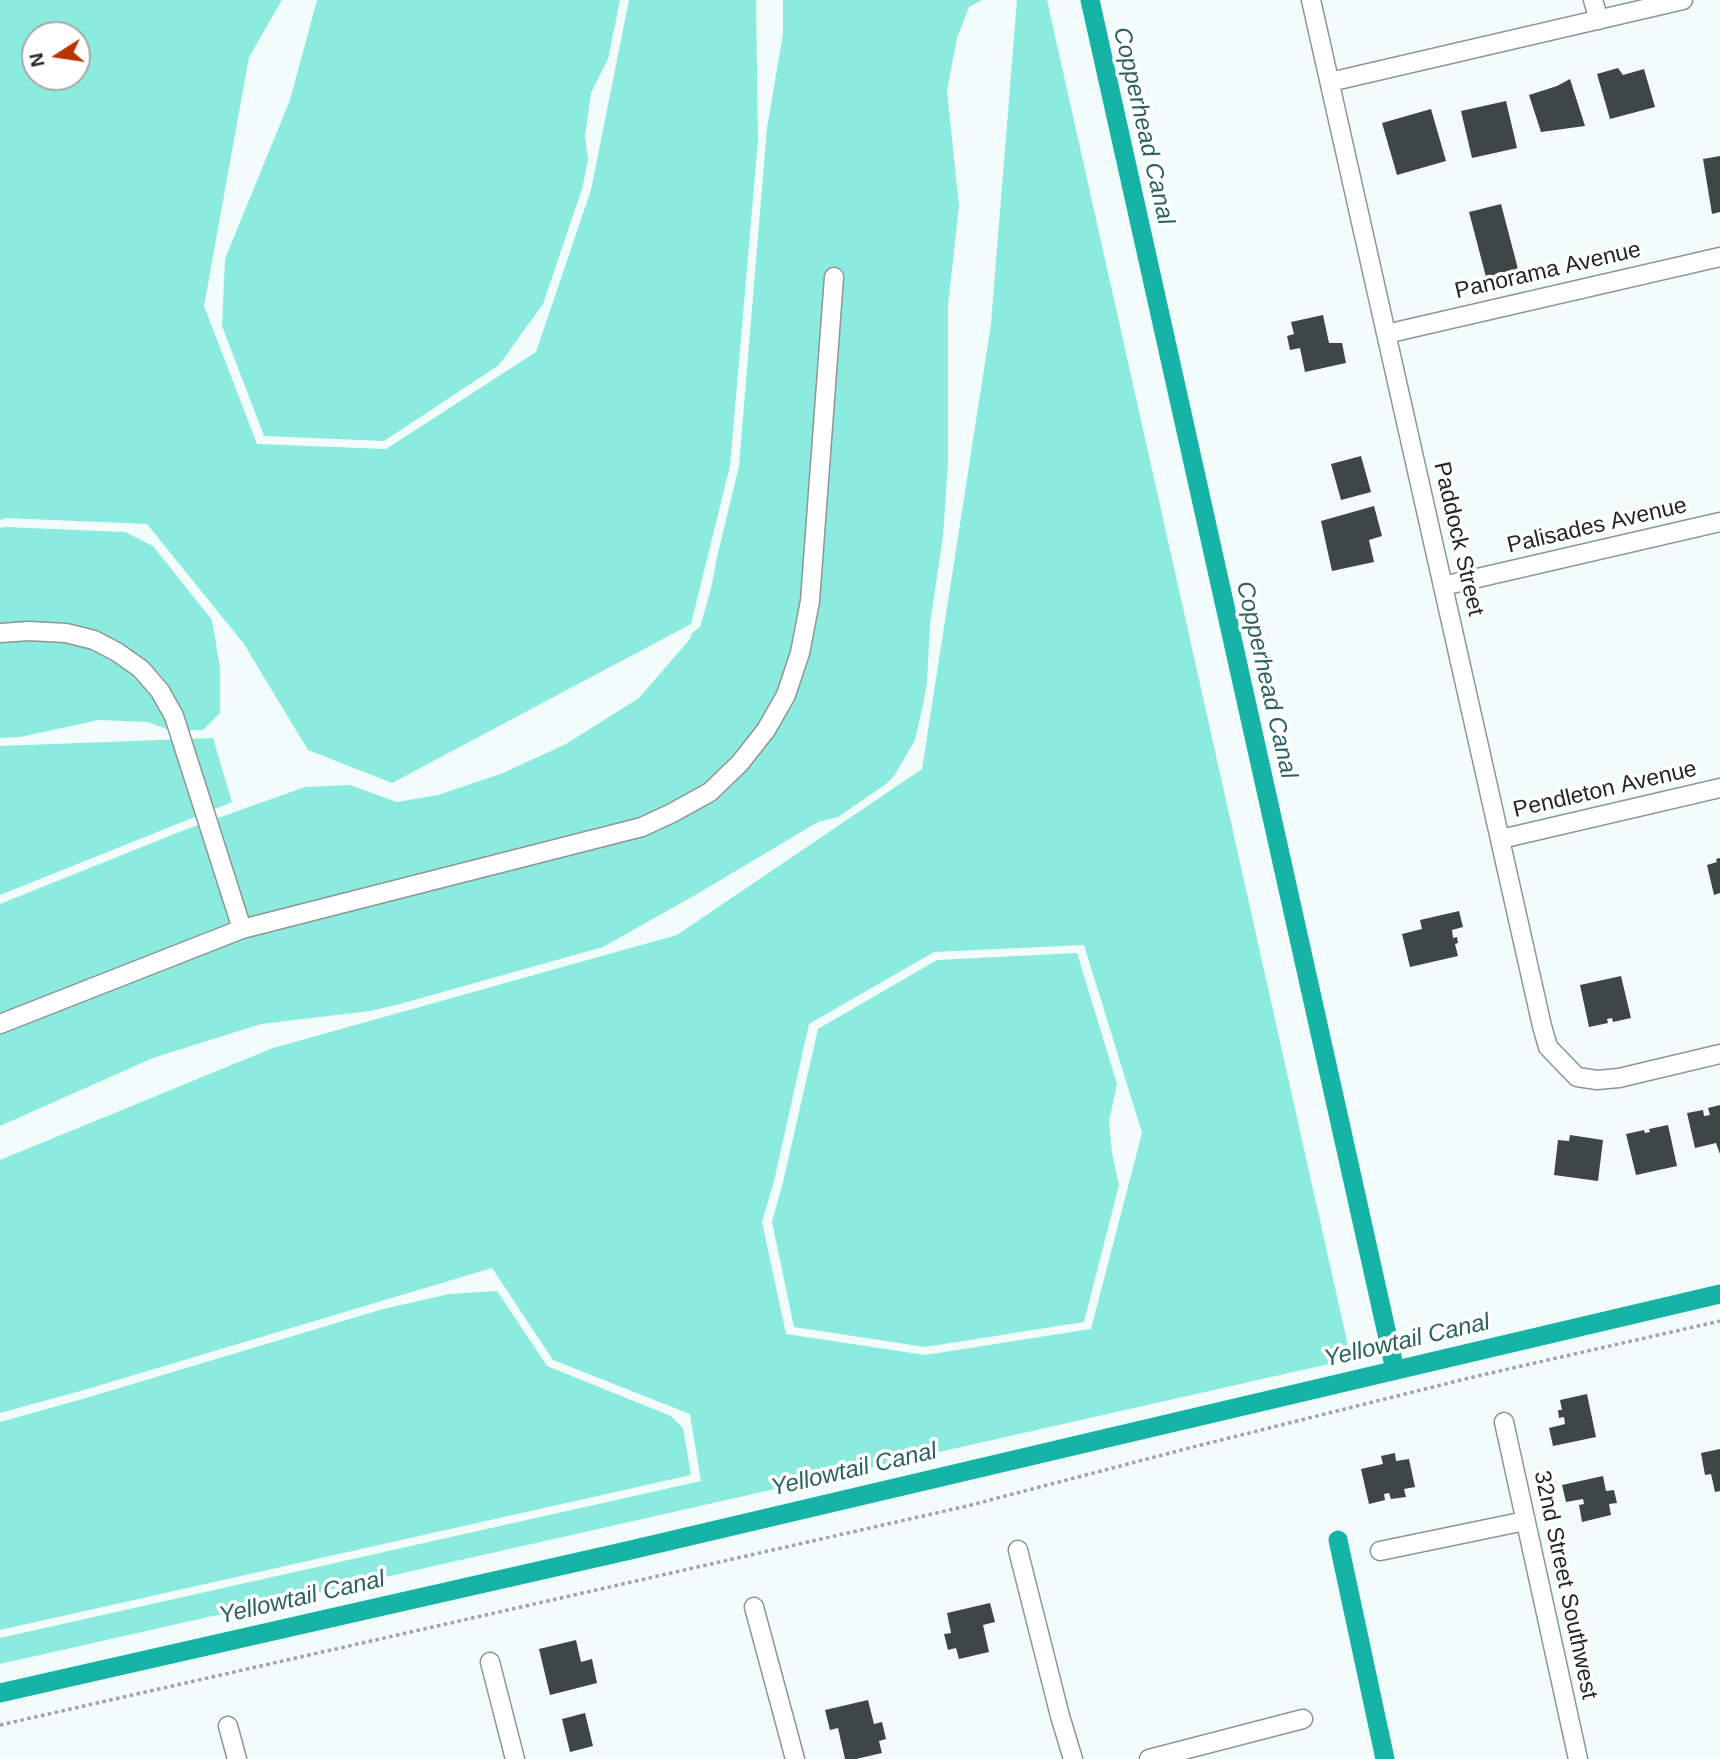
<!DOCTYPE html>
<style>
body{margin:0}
#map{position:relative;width:1720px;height:1759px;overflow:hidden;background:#f2fcfb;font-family:Helvetica,sans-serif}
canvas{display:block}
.north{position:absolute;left:21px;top:21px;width:70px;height:70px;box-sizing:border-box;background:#fff;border:2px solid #a7a9a9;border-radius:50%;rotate:258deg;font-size:19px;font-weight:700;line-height:28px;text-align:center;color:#242727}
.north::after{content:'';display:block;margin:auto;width:24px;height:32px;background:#bb3204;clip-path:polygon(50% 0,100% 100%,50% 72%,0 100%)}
</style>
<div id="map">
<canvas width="1720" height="1759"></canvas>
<div class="north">N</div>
</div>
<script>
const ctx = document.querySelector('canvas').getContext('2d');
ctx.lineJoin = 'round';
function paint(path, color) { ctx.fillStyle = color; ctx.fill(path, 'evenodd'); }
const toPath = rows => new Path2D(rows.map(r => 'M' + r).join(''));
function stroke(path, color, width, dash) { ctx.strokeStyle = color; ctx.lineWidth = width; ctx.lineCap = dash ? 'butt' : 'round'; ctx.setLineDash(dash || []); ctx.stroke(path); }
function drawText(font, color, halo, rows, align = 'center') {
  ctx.font = font + ' Helvetica,sans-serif'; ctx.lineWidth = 7; ctx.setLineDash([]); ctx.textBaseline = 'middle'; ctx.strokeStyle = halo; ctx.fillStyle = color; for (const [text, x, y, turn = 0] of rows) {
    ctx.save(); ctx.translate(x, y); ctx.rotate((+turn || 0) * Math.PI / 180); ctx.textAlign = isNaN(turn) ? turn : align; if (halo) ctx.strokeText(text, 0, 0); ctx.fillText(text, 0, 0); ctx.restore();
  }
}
paint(toPath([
 [0,0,282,0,249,57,204,306,257,444,386,449,536,352,591,190,629,0,756,0,758,140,730,466,691,624,392,783,308,750,244,644,147,524,6,518,0,520],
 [35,35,77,35,77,77,35,77],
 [317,0,620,0,608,59,591,93,585,136,588,160,582,189,543,304,499,365,384,441,264,436,222,326,225,259,290,100],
 [783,0,982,0,969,7,957,38,947,91,959,206,948,305,948,462,943,536,930,624,927,682,923,705,915,740,894,776,886,784,838,817,818,822,697,894,603,947,400,1004,370,1011,261,1024,153,1058,0,1126,0,904,187,829,305,787,350,785,397,802,438,795,503,773,566,744,639,698,690,639,692,633,700,627,711,589,717,557,739,466,767,128,783,34],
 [1017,0,1047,0,1351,1359,0,1664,0,1638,701,1481,690,1414,553,1360,492,1268,84,1390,0,1413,0,1160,273,1048,677,935,922,769,991,324],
 [1084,945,1142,1133,1091,1329,925,1355,786,1334,762,1222,774,1181,809,1024,934,952],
 [6,527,125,532,153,546,212,620,220,668,220,713,203,730,172,731,148,722,99,720,20,737,0,738,0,528],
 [213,738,232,802,0,895,0,746],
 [1077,953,1117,1084,1109,1121,1112,1153,1119,1185,1084,1322,925,1347,794,1327,772,1222,783,1182,818,1029,937,960],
 [497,1291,547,1366,671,1416,683,1428,691,1475,0,1630,0,1422,86,1398,383,1309,449,1294]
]), '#8bebdf');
stroke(toPath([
 [1090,0,1395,1370],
 [1338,1540,1385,1759],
 [0,1693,635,1549,1720,1294]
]), '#15b4a7', 19);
paint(toPath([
 [1618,68,1623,75,1644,69,1655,107,1610,119,1597,74],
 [1570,79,1585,126,1541,132,1529,95,1557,86],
 [1506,101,1517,148,1472,158,1461,111],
 [1431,109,1446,161,1397,175,1382,123],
 [1720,156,1720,212,1712,214,1703,159],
 [1501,204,1518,269,1486,277,1469,212],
 [1323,315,1329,343,1342,343,1346,363,1305,372,1300,348,1290,350,1287,336,1294,334,1291,322],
 [1361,456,1371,492,1341,500,1331,464],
 [1374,506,1382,536,1369,540,1374,562,1332,571,1321,521],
 [1720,858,1720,893,1714,895,1707,865,1717,862,1716,859],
 [1459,911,1463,927,1452,930,1453,938,1457,937,1458,943,1455,944,1458,956,1410,967,1402,934,1422,929,1420,920],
 [1621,976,1631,1018,1613,1022,1612,1018,1607,1019,1608,1023,1589,1027,1580,985],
 [1720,1105,1720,1154,1716,1143,1695,1148,1687,1113,1703,1110,1704,1116,1710,1115,1708,1108],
 [1668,1125,1677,1166,1636,1175,1626,1134,1644,1130,1645,1133,1650,1132,1649,1129],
 [1570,1135,1603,1140,1598,1181,1554,1175,1558,1140,1569,1141],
 [1587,1394,1596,1437,1553,1446,1549,1428,1565,1424,1564,1417,1559,1418,1558,1410,1562,1410,1560,1400],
 [1720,1449,1720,1491,1715,1492,1711,1474,1705,1475,1701,1453],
 [1395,1453,1396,1461,1409,1459,1415,1487,1404,1489,1406,1497,1391,1499,1389,1493,1384,1494,1385,1500,1369,1504,1361,1469,1383,1464,1381,1456],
 [1603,1476,1606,1491,1614,1490,1617,1503,1609,1504,1611,1515,1582,1522,1579,1505,1584,1504,1583,1499,1566,1502,1562,1485],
 [990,1603,995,1622,983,1625,989,1652,959,1659,956,1648,948,1650,944,1634,951,1633,947,1613],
 [576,1640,581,1662,592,1659,597,1683,550,1695,539,1649],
 [868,1700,874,1724,882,1722,886,1739,879,1741,882,1753,856,1759,845,1759,838,1728,830,1730,825,1710],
 [585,1713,593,1746,570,1752,562,1719]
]), '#3e4745');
const street = toPath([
 [1311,0,1542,1026,1548,1047,1577,1077,1597,1080,1619,1078,1720,1054],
 [1593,0,1599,20],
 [1330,82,1683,0],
 [1386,334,1720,257],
 [1443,586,1720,522],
 [0,633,29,631,66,633,94,640,117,652,141,669,160,691,174,716,242,929],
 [1501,839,1720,788],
 [0,1024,242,929,642,827,672,813,710,792,740,763,766,730,786,695,800,653,810,601,834,277],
 [1504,1422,1578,1759],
 [1018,1550,1060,1716,1073,1759],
 [1380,1551,1525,1521],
 [754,1607,795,1759],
 [490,1662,515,1759],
 [228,1726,237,1759],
 [1149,1759,1303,1719]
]);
stroke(street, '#8d9695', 21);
stroke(toPath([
 [0,1725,967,1506,1193,1447,1473,1377,1720,1321]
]), '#9ea5a5', 3.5, [3.5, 3.5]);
stroke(street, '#fff', 18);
drawText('23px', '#242727', '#fff', [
 ["Panorama Avenue",1548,271,-13],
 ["Palisades Avenue",1597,526,-13],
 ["Paddock Street",1458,539,77],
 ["Pendleton Avenue",1605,790,-13],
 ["32nd Street Southwest",1565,1585,78]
]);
drawText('italic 24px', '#2a625c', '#fff', [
 ["Copperhead Canal",1143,126,77],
 ["Copperhead Canal",1266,680,77],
 ["Yellowtail Canal",1407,1341,-13],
 ["Yellowtail Canal",854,1470,-13],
 ["Yellowtail Canal",302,1598,-13]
]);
</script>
